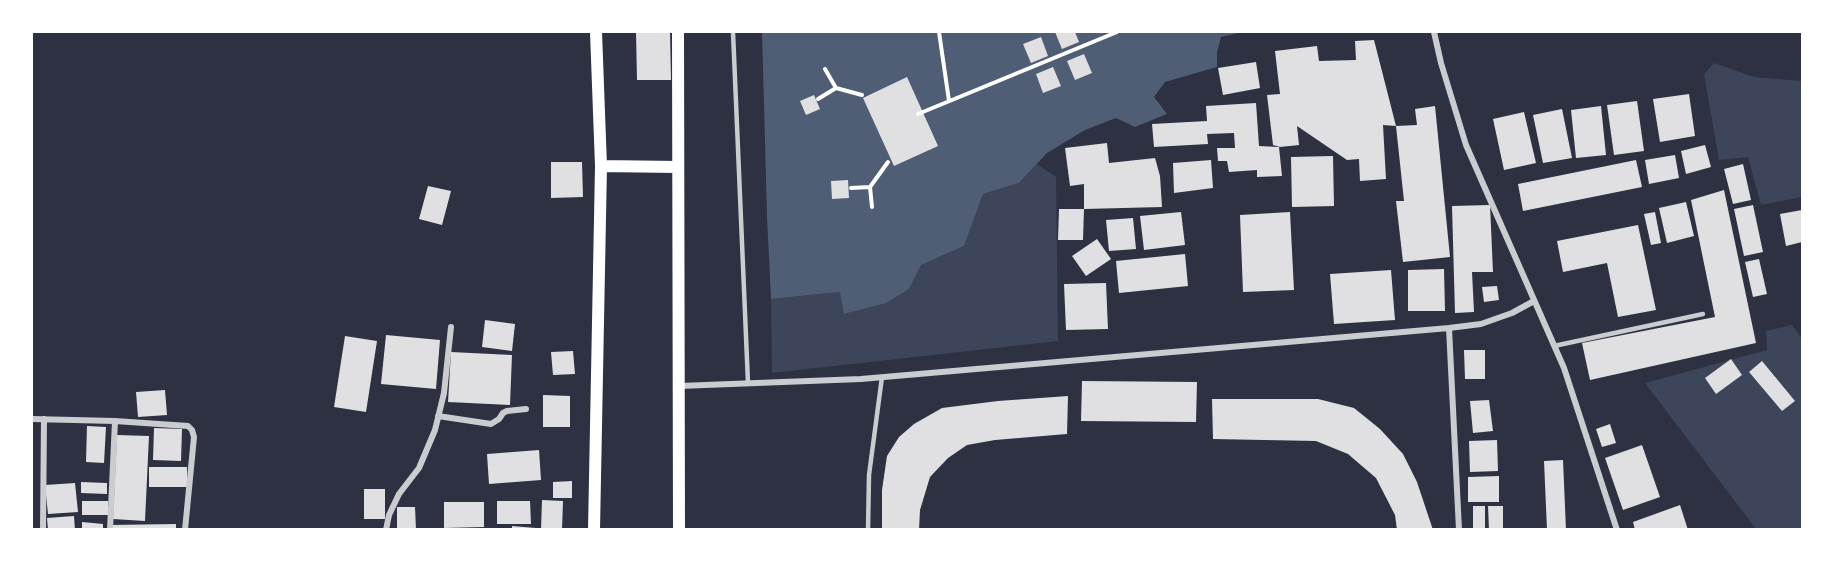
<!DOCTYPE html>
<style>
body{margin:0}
#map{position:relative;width:1834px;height:561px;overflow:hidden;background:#2d3142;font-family:"Varela Round",sans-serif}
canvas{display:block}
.frame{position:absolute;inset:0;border:33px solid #fff;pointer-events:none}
</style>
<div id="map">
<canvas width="1834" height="561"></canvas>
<div class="frame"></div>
</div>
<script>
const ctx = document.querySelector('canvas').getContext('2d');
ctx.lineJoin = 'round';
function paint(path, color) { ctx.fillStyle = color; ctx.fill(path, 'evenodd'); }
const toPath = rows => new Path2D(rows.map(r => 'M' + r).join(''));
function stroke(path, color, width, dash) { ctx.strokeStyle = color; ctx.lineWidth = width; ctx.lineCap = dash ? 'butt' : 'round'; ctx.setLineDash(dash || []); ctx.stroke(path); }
paint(toPath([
 [1714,63,1754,77,1802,81,1802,197,1761,205,1748,157,1719,160,1704,74],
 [1037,164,1056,177,1058,341,772,373,771,299,840,292,845,314,909,289,921,265,964,246,983,194,1019,183],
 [1792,325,1802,339,1802,529,1756,529,1645,383,1767,350,1766,331]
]), '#3c4559');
paint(toPath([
 [762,32,1242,32,1221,37,1217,52,1217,67,1165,82,1154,97,1167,114,1135,127,1116,118,1085,130,1047,153,1019,183,983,194,964,246,921,265,909,289,886,303,844,314,840,292,771,299,767,217]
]), '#4f5d75');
paint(toPath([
 [636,32,670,32,671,80,637,80],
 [1055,32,1075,32,1079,42,1062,49],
 [1041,37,1048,56,1031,63,1023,44],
 [1374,40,1396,126,1417,125,1415,109,1435,106,1450,257,1403,262,1396,201,1404,201,1396,126,1383,125,1386,179,1360,181,1359,159,1347,160,1297,126,1299,145,1280,147,1273,145,1267,95,1280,94,1275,51,1317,46,1319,61,1356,60,1355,41],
 [1084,54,1092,73,1075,80,1067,61],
 [1256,62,1260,88,1223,95,1218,68],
 [1053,67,1061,86,1043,93,1036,74],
 [907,77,938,146,894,166,863,98],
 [1689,94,1695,136,1660,142,1653,99],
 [814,95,820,109,806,115,800,101],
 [1637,101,1644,151,1614,155,1607,105],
 [1256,103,1259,146,1279,147,1282,176,1257,177,1257,170,1229,172,1227,161,1218,161,1217,148,1235,148,1234,133,1207,134,1208,144,1154,147,1152,124,1207,121,1206,106],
 [1601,106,1606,155,1576,158,1571,110],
 [1562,109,1572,158,1543,163,1533,115],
 [1524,112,1536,163,1504,170,1493,119],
 [1107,143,1109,163,1155,158,1160,176,1162,207,1084,209,1084,184,1070,186,1065,148],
 [1705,145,1711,167,1686,174,1681,151],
 [1675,155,1679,178,1649,184,1645,160],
 [1333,156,1334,206,1292,207,1291,157],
 [1211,160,1213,188,1174,193,1173,163],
 [1636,160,1642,187,1523,211,1518,184],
 [551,162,582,162,583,197,551,198],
 [1743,164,1751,200,1733,204,1724,169],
 [848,180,849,198,832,199,831,181],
 [428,186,451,191,442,225,419,219],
 [1724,190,1756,343,1590,380,1582,343,1715,317,1691,200],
 [1686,202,1694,236,1667,243,1659,208],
 [1490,205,1493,272,1472,272,1474,312,1455,313,1452,206],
 [1753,205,1763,252,1744,256,1734,209],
 [1059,209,1084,209,1083,240,1058,240],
 [1802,210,1802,242,1786,246,1780,214],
 [1181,212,1185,245,1144,250,1140,216],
 [1290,212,1294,290,1243,292,1240,215],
 [1655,212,1661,243,1651,245,1644,214],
 [1133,218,1136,249,1109,251,1106,220],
 [1638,225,1656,310,1618,317,1607,263,1563,272,1557,241],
 [1097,239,1111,259,1086,276,1072,256],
 [1185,254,1188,286,1119,293,1116,261],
 [1759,259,1767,294,1753,297,1745,262],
 [1444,269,1445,311,1408,311,1408,270],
 [1391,270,1395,320,1334,324,1330,274],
 [1106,283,1108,329,1066,330,1064,284],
 [1497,286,1499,300,1484,302,1482,287],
 [485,320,515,324,512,351,482,347],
 [386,335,440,340,436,389,381,384],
 [345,336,377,341,366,412,334,407],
 [1464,350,1485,350,1485,379,1465,379],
 [573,351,575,374,553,375,551,352],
 [451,352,512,355,510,405,448,402],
 [1731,359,1742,375,1716,394,1705,378],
 [1762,361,1795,401,1782,411,1749,372],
 [1082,381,1197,382,1196,422,1081,421],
 [165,390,167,415,138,417,136,392],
 [543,395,570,396,570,427,543,427],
 [1068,396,1067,434,995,440,967,445,948,458,930,477,920,510,919,530,882,530,882,490,887,456,899,437,914,424,942,408,998,401],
 [1212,399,1318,399,1354,408,1380,429,1403,454,1417,482,1433,530,1397,530,1395,515,1376,478,1348,454,1316,441,1213,439],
 [1489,400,1493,431,1473,433,1470,401],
 [1610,424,1616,443,1602,447,1596,429],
 [87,426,106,427,104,463,86,462],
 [154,428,182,429,181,461,153,460],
 [117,435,149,436,145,521,113,519],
 [1497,440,1498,471,1470,472,1469,441],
 [1642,445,1660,497,1623,510,1605,458],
 [539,450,541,480,489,484,487,454],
 [1563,460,1566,530,1547,530,1544,461],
 [149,467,187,467,187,487,149,487],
 [1499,476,1499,502,1468,502,1468,477],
 [572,481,572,498,553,498,553,482],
 [81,482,107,483,107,494,81,493],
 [75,483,78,512,48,514,45,485],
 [364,489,385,489,385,519,364,519],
 [542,500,563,501,562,530,541,530],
 [82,501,108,501,108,515,82,515],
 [497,501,530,501,531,524,497,524],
 [444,502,484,502,484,527,444,528],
 [1680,505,1688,530,1635,530,1633,522],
 [1473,506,1485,506,1485,530,1473,530],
 [1488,506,1503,506,1503,530,1489,530],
 [397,507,415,507,416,530,397,530],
 [74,516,75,530,48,530,47,518],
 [82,522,103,524,103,530,82,530],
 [176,524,176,530,110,530,110,525],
 [512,526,536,528,536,530,512,530]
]), '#e0e0e3');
stroke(toPath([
 [939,32,949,101],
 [825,69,836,88],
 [818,99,836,88,862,95],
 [918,114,1117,32],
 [870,187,872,207],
 [851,188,870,187,888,162]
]), '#fff', 4);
stroke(toPath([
 [733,32,748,383],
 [1554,346,1703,314],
 [868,530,869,475,882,377]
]), '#caccd0', 4.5);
stroke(toPath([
 [1434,32,1441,63,1466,145,1564,368,1617,530],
 [1449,328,1459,530],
 [679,386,861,379,1449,328,1481,324,1512,313,1534,301],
 [438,416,491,424,499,419,503,413,507,411,526,409],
 [32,419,115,421,188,426,192,430,194,437,185,530],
 [43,530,44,419],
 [110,530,115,421],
 [386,530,389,515,399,494,419,468,435,430,444,393,451,327]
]), '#caccd0', 6);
stroke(toPath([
 [678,32,679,530],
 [601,166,678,167],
 [594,530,601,166,596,32]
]), '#fff', 12);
</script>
